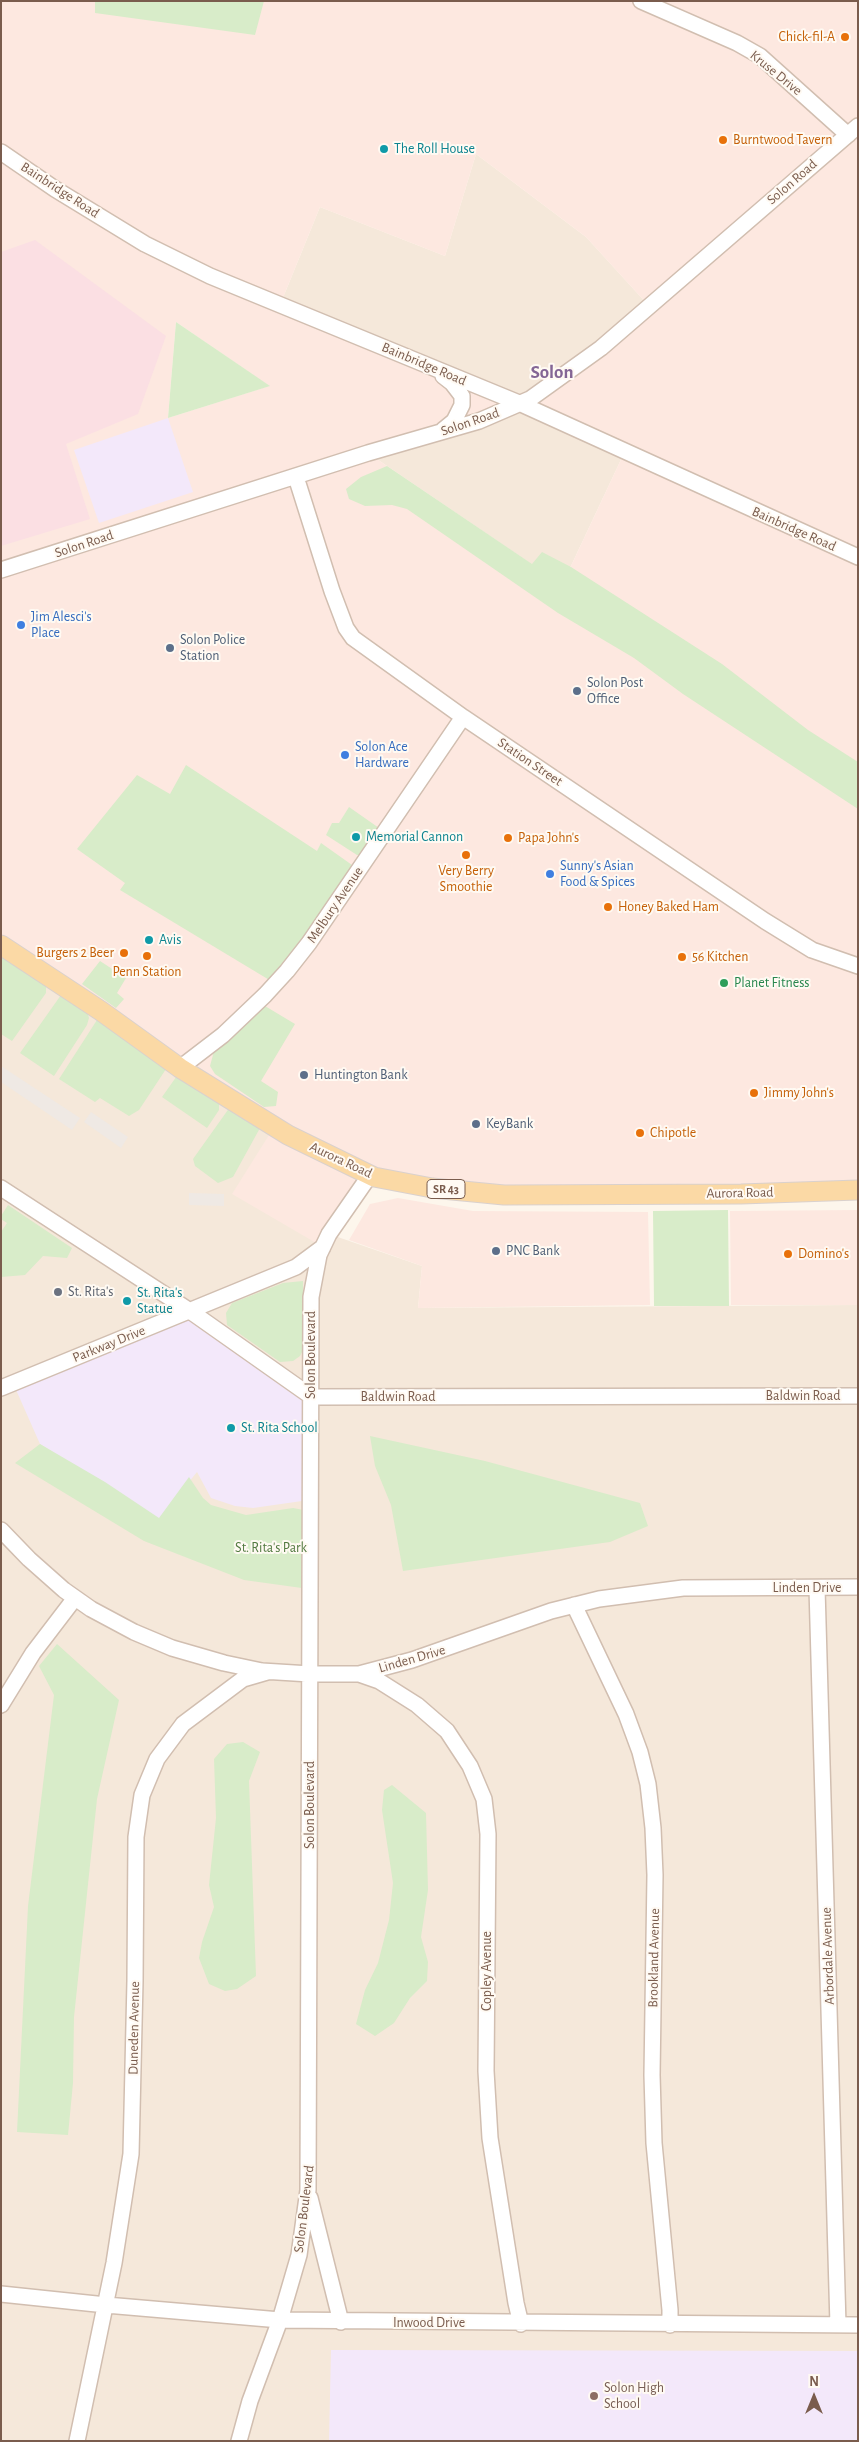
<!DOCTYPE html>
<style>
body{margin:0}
#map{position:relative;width:859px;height:2442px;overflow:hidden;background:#fdf6ec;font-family:"Alegreya Sans",sans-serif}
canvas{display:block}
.frame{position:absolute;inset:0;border:2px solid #7a5c4d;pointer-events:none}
.north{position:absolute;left:789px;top:2372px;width:50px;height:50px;-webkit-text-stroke:4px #fffaf3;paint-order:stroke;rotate:0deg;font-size:14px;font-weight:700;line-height:20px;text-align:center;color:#7a5c4d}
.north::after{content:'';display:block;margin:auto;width:18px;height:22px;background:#7a5c4d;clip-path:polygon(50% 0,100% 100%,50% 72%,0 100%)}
</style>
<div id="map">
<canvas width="859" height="2442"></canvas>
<div class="frame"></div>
<div class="north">N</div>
</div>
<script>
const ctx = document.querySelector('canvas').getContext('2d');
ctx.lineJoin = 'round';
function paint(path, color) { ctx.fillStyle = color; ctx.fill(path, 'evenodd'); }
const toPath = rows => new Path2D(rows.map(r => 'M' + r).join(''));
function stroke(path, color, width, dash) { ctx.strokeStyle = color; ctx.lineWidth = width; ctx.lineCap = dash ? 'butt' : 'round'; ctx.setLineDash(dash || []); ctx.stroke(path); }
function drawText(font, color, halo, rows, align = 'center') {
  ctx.font = font + ' "Alegreya Sans",sans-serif'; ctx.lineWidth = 4; ctx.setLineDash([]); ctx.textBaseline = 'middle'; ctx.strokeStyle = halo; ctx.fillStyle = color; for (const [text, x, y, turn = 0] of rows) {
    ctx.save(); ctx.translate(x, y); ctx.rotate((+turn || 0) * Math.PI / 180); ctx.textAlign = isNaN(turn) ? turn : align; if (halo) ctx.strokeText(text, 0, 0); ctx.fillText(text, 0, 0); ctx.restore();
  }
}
paint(toPath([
 [476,154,586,237,649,306,625,451,562,585,368,453,280,305,320,207,445,256],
 [1,945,275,1127,329,1234,422,1266,418,1308,858,1305,858,2441,1,2441]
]), '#f5e8da');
paint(toPath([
 [1,1,858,1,858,1190,504,1195,370,1175,323,1247,232,1194,274,1127,1,945],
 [476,154,586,237,649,306,519,403,280,305,320,207,445,256],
 [176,322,269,386,168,418],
 [519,403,625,451,562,585,368,453],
 [398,1198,473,1211,648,1212,650,1305,418,1308,422,1266,349,1240,370,1204],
 [858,1210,858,1305,731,1305,730,1211]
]), '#fde8e0');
paint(toPath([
 [1,1066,80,1118,72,1130,1,1082],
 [91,1112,128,1137,121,1148,84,1122],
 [189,1193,224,1194,224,1206,189,1205]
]), '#efe9e4');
paint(toPath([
 [168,418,193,492,99,523,74,450],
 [182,1314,304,1400,309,1500,253,1508,235,1506,211,1498,197,1472,159,1519,40,1444,13,1383],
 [331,2350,858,2351,858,2441,329,2441]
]), '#f3e8fa');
paint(toPath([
 [35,240,166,336,138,414,66,444,90,519,1,546,1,252]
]), '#fbdfe3');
paint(toPath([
 [95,1,264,1,255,35,95,13],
 [176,322,270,386,168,418],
 [387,466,532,564,542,552,571,567,722,664,808,730,858,762,858,809,683,694,634,658,558,613,407,509,392,505,365,506,349,499,346,489,361,477],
 [186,765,317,851,321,843,352,865,276,984,120,890,125,883,77,849,137,775,170,794],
 [349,807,379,828,362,855,357,855,326,835,332,823,339,823],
 [1,954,46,985,46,993,12,1041,1,1034],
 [100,961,126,978,117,993,124,999,116,1008,82,984],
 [61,995,87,1011,89,1018,87,1025,54,1076,20,1053],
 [265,1006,295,1024,261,1081,278,1092,276,1106,264,1107,215,1074,210,1066,214,1051],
 [97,1020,168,1066,139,1110,129,1116,100,1098,95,1102,59,1079],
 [179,1073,219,1101,219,1110,207,1128,162,1097],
 [230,1107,260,1128,233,1177,218,1183,195,1166,193,1159],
 [8,1205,72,1248,67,1258,43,1256,25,1275,1,1277,1,1232,7,1223,1,1219,1,1216],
 [728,1210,729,1306,654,1306,653,1211],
 [303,1281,303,1350,300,1356,293,1361,280,1362,227,1325,226,1313,232,1303,283,1283],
 [370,1436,485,1461,640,1503,648,1526,610,1542,403,1571,391,1505,375,1466],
 [40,1444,105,1482,159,1518,189,1477,203,1498,211,1505,246,1515,293,1508,309,1511,309,1589,244,1580,144,1541,15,1463],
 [57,1644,119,1700,97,1799,74,2017,73,2083,68,2135,17,2132,28,1906,54,1695,39,1666],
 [243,1742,260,1752,249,1781,256,1976,237,1989,225,1991,209,1984,199,1958,202,1942,214,1907,209,1885,216,1818,214,1759,227,1744],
 [392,1785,426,1813,428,1890,421,1937,428,1962,427,1981,410,1998,394,2023,375,2036,356,2024,365,1990,378,1963,389,1920,393,1883,382,1810,384,1790]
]), '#d8ecc9');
const minor = toPath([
 [641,1,737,43,760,56,848,135],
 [1,152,55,189,145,244,210,276,519,403,858,557],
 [443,376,452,383,462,396,462,405,454,421,443,430],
 [296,477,332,591,346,628,353,638,463,717,765,921,812,950,858,966],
 [1,570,368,453,479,421,530,399,601,348,858,126],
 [180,1068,223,1035,265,995,287,971,309,943,463,717],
 [1,1188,190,1311,312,1397,858,1396],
 [1,1388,296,1267,323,1247],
 [1,1530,29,1559,64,1590,91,1609,134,1632,172,1648,224,1663,262,1671,310,1674,359,1674,412,1660,551,1611,599,1599,683,1588,858,1587],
 [817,1588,838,2325],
 [574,1605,626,1714,640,1752,648,1784,653,1828,655,1875,652,2075,654,2143,670,2310,670,2325],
 [359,1674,379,1681,417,1705,447,1731,470,1766,484,1799,488,1834,486,2071,490,2138,516,2303,521,2324],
 [1,1705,33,1653,75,1598],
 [310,2198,341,2322],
 [1,2294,106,2305,280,2320,858,2325],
 [77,2441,114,2263,131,2154,135,1981,136,1837,142,1795,157,1759,183,1724,243,1679,267,1672],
 [239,2441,250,2401,280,2320,299,2255,308,2190,311,1297,319,1255,329,1234,370,1175]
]);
const major = toPath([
 [1,945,101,1011,180,1068,288,1135,374,1177,432,1188,504,1195,741,1194,858,1190]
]);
stroke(minor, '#d1beb0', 18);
stroke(major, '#dad1cd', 21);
stroke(minor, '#fff', 15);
stroke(major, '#fbd9a5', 19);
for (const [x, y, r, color] of [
 [845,37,5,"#e8710a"],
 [723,140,5,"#e8710a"],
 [384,149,5,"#0f9aa8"],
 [21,625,5,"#3f7fe0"],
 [170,648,5,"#5c6f8a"],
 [577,691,5,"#5c6f8a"],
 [345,755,5,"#3f7fe0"],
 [356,837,5,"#0f9aa8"],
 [508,838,5,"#e8710a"],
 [466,855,5,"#e8710a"],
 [550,874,5,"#3f7fe0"],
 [608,907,5,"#e8710a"],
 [149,940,5,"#0f9aa8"],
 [124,953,5,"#e8710a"],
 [147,956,5,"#e8710a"],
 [682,957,5,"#e8710a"],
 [724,983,5,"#2e9e5b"],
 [304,1075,5,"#5c6f8a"],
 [754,1093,5,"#e8710a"],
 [476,1124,5,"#5c6f8a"],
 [640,1133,5,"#e8710a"],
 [496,1251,5,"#5c6f8a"],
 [788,1254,5,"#e8710a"],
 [58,1292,5,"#6b7280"],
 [127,1301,5,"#0f9aa8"],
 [231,1428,5,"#0f9aa8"],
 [594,2396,5,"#8d6e63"]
]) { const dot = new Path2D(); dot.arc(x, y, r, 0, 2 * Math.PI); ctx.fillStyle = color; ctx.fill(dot); stroke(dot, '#fffaf3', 2); }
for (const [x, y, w] of [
 [446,1189,38]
]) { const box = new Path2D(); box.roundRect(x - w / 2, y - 9.5, w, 19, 4); ctx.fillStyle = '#fffaf3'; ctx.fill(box); stroke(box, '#7a5c4d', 1); }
drawText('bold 12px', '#7a5c4d', null, [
 ["SR 43",446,1189]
]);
drawText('14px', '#c56008', '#fffaf3', [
 ["Chick-fil-A",835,37,"right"],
 ["Burntwood Tavern",733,140],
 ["Papa John's",518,838],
 ["Very Berry",466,871,"center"],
 ["Smoothie",466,887,"center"],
 ["Honey Baked Ham",618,907],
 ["Burgers 2 Beer",114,953,"right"],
 ["56 Kitchen",692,957],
 ["Penn Station",147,972,"center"],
 ["Jimmy John's",764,1093],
 ["Chipotle",650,1133],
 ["Domino's",798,1254]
], 'left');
drawText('14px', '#7a5c4d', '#fffaf3', [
 ["Kruse Drive",776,73,39],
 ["Solon Road",792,182,-41],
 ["Bainbridge Road",60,190,33],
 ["Bainbridge Road",424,364,23],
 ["Solon Road",470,422,-19],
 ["Bainbridge Road",794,529,24],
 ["Solon Road",84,544,-18],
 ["Station Street",530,762,34],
 ["Melbury Avenue",335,905,-56],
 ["Aurora Road",341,1160,25],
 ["Aurora Road",740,1193,-1],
 ["Parkway Drive",109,1344,-22],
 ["Solon Boulevard",311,1355,-90],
 ["Baldwin Road",803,1396],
 ["Baldwin Road",398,1397],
 ["Linden Drive",807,1588],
 ["Linden Drive",412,1659,-16],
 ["Solon Boulevard",310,1805,-90],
 ["Arbordale Avenue",828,1956,-92],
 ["Brookland Avenue",654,1958,-89],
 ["Copley Avenue",487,1971,-90],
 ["Duneden Avenue",134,2028,-89],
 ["Solon Boulevard",304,2209,-83],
 ["Inwood Drive",429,2323]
]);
drawText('14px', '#0d838f', '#fffaf3', [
 ["The Roll House",394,149],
 ["Memorial Cannon",366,837],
 ["Avis",159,940],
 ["St. Rita's",137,1293],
 ["Statue",137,1309],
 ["St. Rita School",241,1428]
], 'left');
drawText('14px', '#366cbe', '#fffaf3', [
 ["Jim Alesci's",31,617],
 ["Place",31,633],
 ["Solon Ace",355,747],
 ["Hardware",355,763],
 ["Sunny's Asian",560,866],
 ["Food & Spices",560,882]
], 'left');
drawText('14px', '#4e5e75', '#fffaf3', [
 ["Solon Police",180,640],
 ["Station",180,656],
 ["Solon Post",587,683],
 ["Office",587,699],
 ["Huntington Bank",314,1075],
 ["KeyBank",486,1124],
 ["PNC Bank",506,1251]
], 'left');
drawText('14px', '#27864d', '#fffaf3', [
 ["Planet Fitness",734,983]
], 'left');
drawText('14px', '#5b616d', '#fffaf3', [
 ["St. Rita's",68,1292]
], 'left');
drawText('14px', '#537a41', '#fffaf3', [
 ["St. Rita's Park",271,1548]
]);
drawText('14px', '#785e54', '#fffaf3', [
 ["Solon High",604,2388],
 ["School",604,2404]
], 'left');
drawText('bold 19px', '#846695', '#fffaf3', [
 ["Solon",552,372]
]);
</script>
